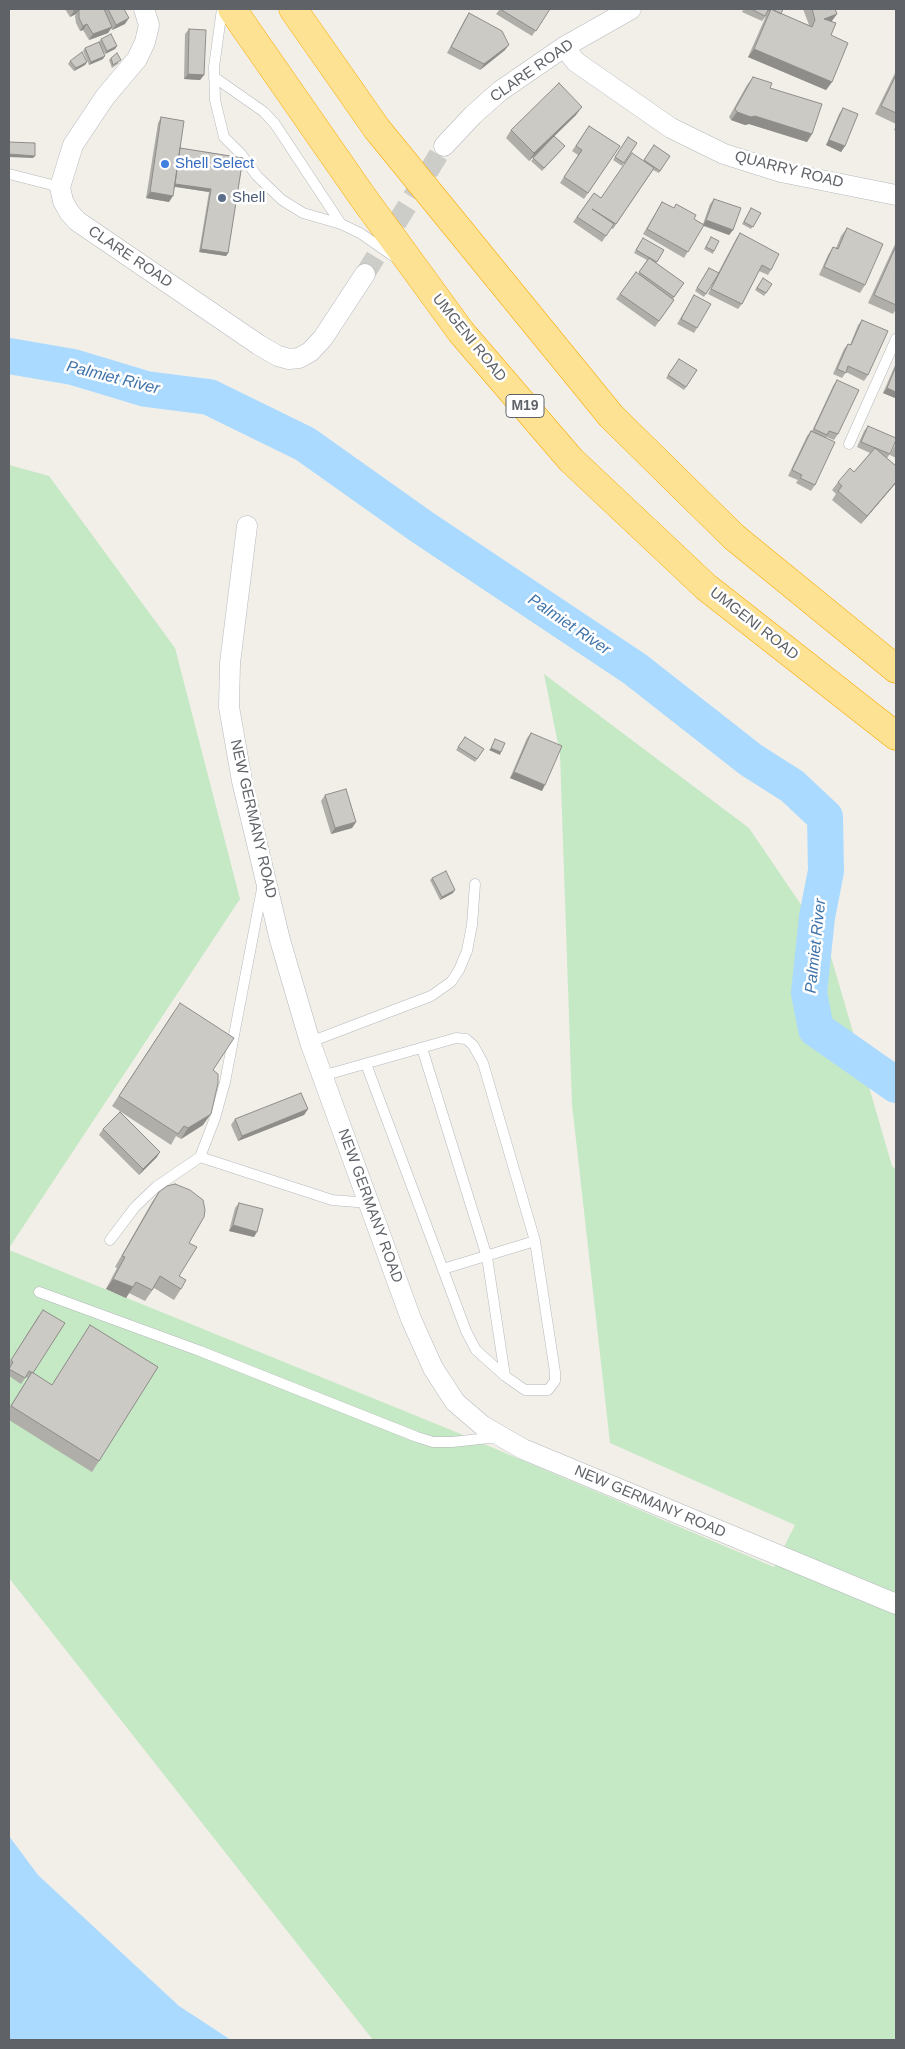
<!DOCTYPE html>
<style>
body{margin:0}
#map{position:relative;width:905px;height:2049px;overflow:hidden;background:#f1efe8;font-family:Arial,sans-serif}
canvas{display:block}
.frame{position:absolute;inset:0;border:10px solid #5f6368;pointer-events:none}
</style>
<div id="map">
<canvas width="905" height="2049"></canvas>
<div class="frame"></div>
</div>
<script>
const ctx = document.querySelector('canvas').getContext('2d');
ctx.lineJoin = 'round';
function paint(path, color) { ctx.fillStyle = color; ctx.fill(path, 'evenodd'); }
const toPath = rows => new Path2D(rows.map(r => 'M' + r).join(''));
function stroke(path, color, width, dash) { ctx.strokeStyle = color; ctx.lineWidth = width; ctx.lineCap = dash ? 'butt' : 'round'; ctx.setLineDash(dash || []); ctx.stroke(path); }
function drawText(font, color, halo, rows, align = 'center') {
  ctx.font = font + ' Arial,sans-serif'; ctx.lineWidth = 5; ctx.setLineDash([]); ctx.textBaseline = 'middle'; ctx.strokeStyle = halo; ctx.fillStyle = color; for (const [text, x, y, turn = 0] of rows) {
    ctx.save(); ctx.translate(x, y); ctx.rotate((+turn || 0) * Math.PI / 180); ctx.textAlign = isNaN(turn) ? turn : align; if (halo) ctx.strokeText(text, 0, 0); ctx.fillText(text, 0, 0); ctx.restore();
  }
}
paint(toPath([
 [9,465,49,476,175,648,240,899,9,1248],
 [544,674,749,828,827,943,892,1166,896,1170,896,2040,373,2040,9,1578,9,1250,451,1430,774,1567,795,1525,610,1443,572,1104,560,754]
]), '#c5e8c5');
paint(toPath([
 [9,1836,38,1875,179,2006,231,2040,9,2040]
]), '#aadaff');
stroke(toPath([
 [9,356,73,367,146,389,209,397,305,444,422,527,635,669,751,760,792,786,825,817,826,871,817,917,809,993,816,1029,896,1085]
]), '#aadaff', 36);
stroke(toPath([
 [365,274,444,146]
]), '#ccccc8', 20, [20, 10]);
const service = toPath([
 [222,9,214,67,215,100,224,137,241,154,257,176,282,200,303,213,341,224,360,233,393,256],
 [214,77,264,112,275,124,341,224],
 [9,174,60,187],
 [849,444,896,339],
 [310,1042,431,996,451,982,459,970,467,951,472,925,475,884],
 [366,1064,466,1331,476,1350,505,1376],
 [322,1076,456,1038,466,1039,473,1045,483,1063,535,1241,555,1372,555,1381,548,1390,525,1390,505,1376,487,1257,422,1048],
 [200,1157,215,1118,225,1082,262,889],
 [110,1240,135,1207,156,1187,200,1157,332,1200,369,1203],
 [443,1269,535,1241],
 [39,1292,200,1351,417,1437,433,1442,452,1442,498,1437]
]);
const minor = toPath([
 [144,9,149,25,145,42,137,59,105,97,73,145,60,187,63,201,69,212,77,221,259,345,278,356,289,359,299,358,310,352,323,338,365,274],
 [564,47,576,62,671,128,724,154,781,172,896,195],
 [444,146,473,115,500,91,564,47,631,9],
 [247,526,230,663,229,707,242,781,280,940,310,1042,411,1319,433,1368,455,1402,483,1426,523,1449,896,1604]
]);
const motorway = toPath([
 [232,9,362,196,461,332,571,460,706,587,896,736],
 [293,9,377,129,611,416,734,537,896,669]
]);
stroke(service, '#b5b8bc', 11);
stroke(minor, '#b5b8bc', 21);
stroke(motorway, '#f9ab00', 29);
stroke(service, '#fff', 10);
stroke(minor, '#fff', 20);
stroke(motorway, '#fde293', 28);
paint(toPath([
 [65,9,124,9,125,24,112,30,111,28,108,33,89,40,83,30,80,31,76,23,75,16,76,14,70,17],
 [500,9,550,9,532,36,496,14],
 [744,9,783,9,781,14,809,25,803,9,835,9,837,14,831,22,831,35,832,82,826,90,748,57,766,16,762,21,742,12],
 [469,13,505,50,480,70,447,53,465,19],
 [189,29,204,75,200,80,184,79,185,34],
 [101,39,117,46,115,49,105,54,99,42],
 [85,48,103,59,89,65,83,51],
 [111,58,119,63,112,68,109,60],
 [70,61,87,62,85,65,74,71,68,64],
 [896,71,896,124,875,114],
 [753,77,770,88,812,134,807,142,749,124,745,125,731,120,729,117,747,85],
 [843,108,845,146,841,152,826,145,839,114],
 [576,115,554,136,565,146,542,171,531,161,551,140,529,161,506,138,511,130],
 [161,117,180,148,243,158,228,253,226,256,199,252,209,192,175,187,169,202,146,198,158,123],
 [896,125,896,131,894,130],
 [589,126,620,146,584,199,560,183,578,155,572,151],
 [628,137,637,143,622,166,613,160],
 [654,145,670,156,659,173,653,170,613,229,611,228,602,242,573,222,594,193,601,198,643,161],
 [714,199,733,230,729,235,703,226,684,258,643,234,662,202,703,224,710,204],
 [751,208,761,213,751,229,742,224],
 [847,228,865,285,860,293,819,275,828,255,833,247,836,248,841,236],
 [740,233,771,270,768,275,759,271,742,304,738,309,708,294,717,276,704,297,695,291,709,268,718,273,736,239],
 [711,237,714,251,713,254,704,249],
 [641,241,664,250,656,263,684,283,673,299,674,300,655,327,616,299,636,272,638,274,647,260,634,253],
 [896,242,896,309,893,314,868,303],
 [763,278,772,284,764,296,755,290],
 [694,295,697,328,694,333,677,324],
 [862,320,868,375,864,381,846,372,842,378,833,374,844,349,848,344,850,345,858,325],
 [679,359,697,370,684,390,666,378],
 [896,363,896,397,895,398,883,393],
 [837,380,838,434,834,440,827,437,826,438,815,485,811,491,796,483,798,480,788,476,807,436,811,431,812,431,833,386],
 [868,426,890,454,887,458,896,466,896,483,861,524,832,500,836,494,832,490,838,482,854,472,870,453,857,447,864,431],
 [896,443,896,458,890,455],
 [531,733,542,791,510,778,527,738],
 [465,737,484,749,475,762,456,750],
 [325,795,356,822,352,828,331,834,321,801],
 [432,878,453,893,440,900,430,880],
 [173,1013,213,1070,203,1125,181,1139,176,1136,171,1145,112,1106],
 [308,1109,304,1115,238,1141,231,1125,235,1119],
 [103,1129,157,1157,139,1175,99,1135],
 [159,1192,189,1243,179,1276,181,1289,174,1300,154,1288,145,1301,129,1293,126,1298,106,1289,117,1268,115,1267,152,1202],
 [239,1203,254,1237,229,1231,235,1208],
 [39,1315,33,1373,52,1385,90,1325,99,1461,92,1472,9,1420,9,1408,28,1378,26,1377,21,1384,9,1376,9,1363]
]), '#afaea9');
paint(toPath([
 [80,9,88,9,79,10,76,14,70,17,74,11],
 [837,14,831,22,824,19],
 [129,18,125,24,112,30,116,25],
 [87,24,83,30,80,31,83,26],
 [112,27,108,33,89,40,93,34],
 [509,45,505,50,480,70,484,64],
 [117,46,115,49,105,54,107,51],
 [754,49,832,82,826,90,748,57],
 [105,56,103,59,89,65,91,62],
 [87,62,85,65,74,71,76,68],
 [188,74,204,75,200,80,184,79],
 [582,107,576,115,529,161,534,153],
 [737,112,755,116,812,134,807,142,749,124,745,125,731,120],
 [829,140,845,146,841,152,826,145],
 [9,154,35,156,33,158,9,157],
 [173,183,211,189,209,192,171,186],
 [150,192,173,196,169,202,146,198],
 [706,220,733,230,729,235,703,225],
 [201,249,228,253,226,256,199,252],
 [887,388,896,392,896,396,895,398,883,393],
 [896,482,896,483,861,524,867,516],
 [491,748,501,752,500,755,489,750],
 [514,772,545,785,542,791,510,778],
 [356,822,352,828,331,834,335,828],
 [455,890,453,893,440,900,442,897],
 [308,1109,304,1115,238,1141,242,1136],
 [211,1114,203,1125,181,1139,188,1128],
 [160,1152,157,1157,139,1175,143,1169],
 [233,1225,257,1232,254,1237,229,1231],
 [113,1279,133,1287,126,1298,106,1289]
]), '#8f8d8a');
const building = toPath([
 [73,9,80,9,74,11,73,9],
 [82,9,104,9,112,27,93,34,87,24,83,26,79,18,79,10,82,9],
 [108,9,124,9,129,18,116,25,108,9],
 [500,9,550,9,536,31,500,9],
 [751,9,783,9,781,14,771,9,770,11,768,10,765,16,751,9],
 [771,9,812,27,815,20,812,9,835,9,837,14,824,19,836,23,831,35,848,43,832,82,754,49,771,9],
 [469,13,502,31,509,45,484,64,451,47,469,13],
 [189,29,206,30,204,75,188,74,189,29],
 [111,34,117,46,107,51,101,39,111,34],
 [99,42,105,56,91,62,85,48,99,42],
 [82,52,87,62,76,68,70,61,82,52],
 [117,53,121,60,113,65,111,58,117,53],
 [896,75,896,113,881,106,896,75],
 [753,77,772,83,770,88,822,104,812,134,755,116,751,117,737,112,735,109,753,77],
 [559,83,582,107,534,153,511,130,559,83],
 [843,108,858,114,845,146,829,140,843,108],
 [161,117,184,121,173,196,150,192,161,117],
 [589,126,620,146,588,193,564,177,582,150,576,146,589,126],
 [554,136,565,146,544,168,533,158,554,136],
 [628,137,637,143,624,163,615,157,628,137],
 [9,142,35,143,35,156,9,154,9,142],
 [654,145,670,156,660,171,644,160,654,145],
 [180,148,243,158,228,253,201,249,211,189,175,184,180,148],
 [632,153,654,168,616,224,592,209,614,224,606,236,577,217,594,193,601,198,632,153],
 [714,199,741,208,733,230,706,220,714,199],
 [662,202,674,208,676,204,696,215,694,219,704,225,688,252,647,229,662,202],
 [751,208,761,213,753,227,744,222,751,208],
 [847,228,883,244,865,285,824,267,833,247,838,249,847,228],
 [740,233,779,254,771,270,762,265,742,304,711,289,740,233],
 [711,237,719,241,714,251,706,247,711,237],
 [643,238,664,250,657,262,636,250,643,238],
 [896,246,896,305,874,295,896,246],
 [649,258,684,283,674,297,639,272,649,258],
 [709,268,719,273,706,294,697,288,709,268],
 [636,272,674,300,659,321,620,294,636,272],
 [763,278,772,284,766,293,757,288,763,278],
 [694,295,711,304,697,328,681,319,694,295],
 [862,320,888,331,868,375,848,366,846,373,837,369,848,344,851,345,862,320],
 [679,359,697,370,686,387,668,375,679,359],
 [896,366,896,392,887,388,896,366],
 [837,380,859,390,838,434,829,431,827,435,814,429,837,380],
 [868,426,896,438,896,440,890,454,861,442,868,426],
 [811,431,835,442,815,485,800,478,802,475,792,470,811,431],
 [875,448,896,466,896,482,867,516,838,491,842,486,838,482,850,468,854,472,875,448],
 [531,733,562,746,545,785,514,772,531,733],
 [465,737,484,749,477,759,458,747,465,737],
 [495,739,505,743,501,752,491,748,495,739],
 [346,789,356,822,335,828,325,795,346,789],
 [446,871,455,890,442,897,432,878,446,871],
 [180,1003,234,1038,213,1070,218,1074,218,1083,211,1114,188,1128,184,1126,178,1134,119,1096,180,1003],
 [301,1093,308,1109,242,1136,235,1119,301,1093],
 [120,1112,160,1152,143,1169,103,1129,120,1112],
 [175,1184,190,1190,203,1200,205,1210,204,1217,189,1243,197,1247,179,1276,186,1280,181,1289,160,1276,152,1290,136,1282,133,1287,113,1279,125,1257,122,1256,159,1192,167,1186,175,1184],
 [239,1203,263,1209,257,1232,233,1225,239,1203],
 [43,1310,65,1323,33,1373,29,1371,25,1378,9,1369,13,1362,11,1360,43,1310],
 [90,1325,158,1367,99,1461,11,1406,32,1372,52,1385,90,1325]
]);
paint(building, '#cccac5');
stroke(building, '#8f8d8a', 1);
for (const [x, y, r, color] of [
 [165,164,5,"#3f7fe0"],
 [222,198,5,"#5c6f8a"]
]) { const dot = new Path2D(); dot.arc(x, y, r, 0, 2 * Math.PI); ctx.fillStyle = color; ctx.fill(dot); stroke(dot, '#fff', 2); }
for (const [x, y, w] of [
 [525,406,38]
]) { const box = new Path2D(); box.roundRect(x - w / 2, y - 11.5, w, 23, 4); ctx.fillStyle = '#fff'; ctx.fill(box); stroke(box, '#5f6368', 1); }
drawText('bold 14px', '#5f6368', null, [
 ["M19",525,406]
]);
drawText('15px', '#5f6368', '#fff', [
 ["CLARE ROAD",532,71,-35],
 ["QUARRY ROAD",789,170,14],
 ["CLARE ROAD",130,257,34],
 ["UMGENI ROAD",469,338,51],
 ["UMGENI ROAD",754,624,38],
 ["NEW GERMANY ROAD",253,819,77],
 ["NEW GERMANY ROAD",370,1206,70],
 ["NEW GERMANY ROAD",650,1502,23]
]);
drawText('15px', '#366cbe', '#fff', [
 ["Shell Select",175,164]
], 'left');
drawText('15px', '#4e5e75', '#fff', [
 ["Shell",232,198]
], 'left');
drawText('italic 16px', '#4174aa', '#fff', [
 ["Palmiet River",113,378,14],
 ["Palmiet River",569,625,34],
 ["Palmiet River",816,946,-84]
]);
</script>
